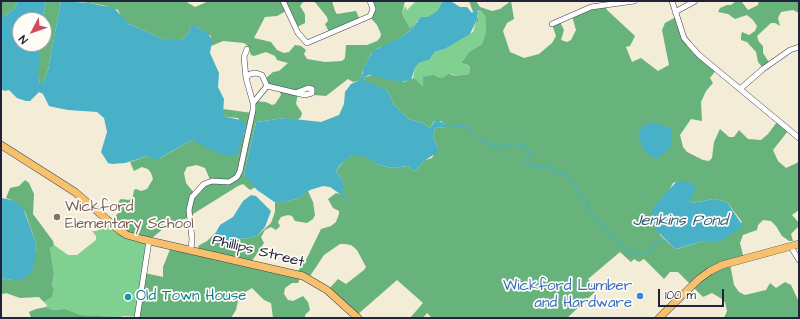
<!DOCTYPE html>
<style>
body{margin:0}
#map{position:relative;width:800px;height:319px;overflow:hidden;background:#f3ecd6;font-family:"Architects Daughter",sans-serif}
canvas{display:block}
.frame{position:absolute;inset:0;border:2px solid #22223b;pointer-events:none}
.north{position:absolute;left:12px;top:12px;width:40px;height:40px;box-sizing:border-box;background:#fdfcf7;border:1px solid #a5a5ac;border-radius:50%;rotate:229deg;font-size:11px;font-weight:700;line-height:16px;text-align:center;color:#22223b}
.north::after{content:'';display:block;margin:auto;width:14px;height:18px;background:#d1495b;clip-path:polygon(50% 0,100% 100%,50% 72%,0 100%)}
.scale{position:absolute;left:658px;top:289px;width:66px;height:18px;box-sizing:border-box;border:2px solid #22223b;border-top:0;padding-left:5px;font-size:12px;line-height:14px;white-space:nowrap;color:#22223b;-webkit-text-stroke:3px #fdfcf7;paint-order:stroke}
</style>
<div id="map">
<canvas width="800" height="319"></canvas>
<div class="frame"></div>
<div class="north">N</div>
<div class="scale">100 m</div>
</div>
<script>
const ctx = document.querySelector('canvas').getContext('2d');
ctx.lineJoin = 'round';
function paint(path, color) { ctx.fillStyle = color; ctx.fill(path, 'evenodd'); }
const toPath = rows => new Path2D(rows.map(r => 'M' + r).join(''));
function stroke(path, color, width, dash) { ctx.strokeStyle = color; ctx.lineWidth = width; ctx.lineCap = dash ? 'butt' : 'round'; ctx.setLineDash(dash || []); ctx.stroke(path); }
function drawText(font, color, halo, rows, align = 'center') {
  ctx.font = font + ' "Architects Daughter",sans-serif'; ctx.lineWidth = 3.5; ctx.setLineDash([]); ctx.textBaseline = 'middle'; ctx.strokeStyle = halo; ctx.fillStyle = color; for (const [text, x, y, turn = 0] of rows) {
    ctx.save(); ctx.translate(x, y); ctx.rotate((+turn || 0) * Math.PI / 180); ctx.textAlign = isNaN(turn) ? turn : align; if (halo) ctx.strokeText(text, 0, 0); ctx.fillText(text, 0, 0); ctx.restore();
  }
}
paint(toPath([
 [416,1,443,1,437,11,429,17,422,17,410,28,402,14,405,6,407,10],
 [477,10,482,12,486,18,486,32,482,44,469,52,461,63,467,65,470,68,469,74,456,76,452,74,442,79,438,76,423,86,413,78,415,68,419,63,429,60,435,52,445,49,473,32,478,21],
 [106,220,148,241,140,317,123,316,119,318,81,315,65,309,53,310,46,307,47,305,44,302,52,297,54,289,52,285,54,274,50,248,52,246,54,245,68,255,77,255,96,240,96,236,92,231,97,231]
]), '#80d091');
paint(toPath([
 [1,1,18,1,14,9,1,18],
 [46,1,61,1,48,70,43,83,40,83,38,76,38,62,40,44,44,44,44,20,42,20],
 [75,1,185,1,195,7,209,1,304,1,300,6,305,14,305,23,295,28,286,11,277,16,265,17,254,38,271,42,277,50,284,53,289,52,295,45,301,46,306,50,304,54,307,59,325,62,342,61,345,58,346,45,367,45,377,41,380,38,381,34,377,25,370,17,373,9,370,1,405,1,402,14,410,28,417,21,411,30,403,36,386,46,378,48,371,54,362,72,362,76,358,81,353,82,348,79,326,96,314,95,303,91,298,93,296,104,302,113,301,117,296,121,285,118,256,122,244,174,256,187,250,190,243,184,238,186,185,219,178,220,163,229,152,238,151,242,141,240,110,222,121,210,118,202,121,199,129,200,133,196,134,190,136,189,141,191,147,189,153,179,151,173,148,169,142,167,134,171,130,162,148,156,160,158,192,140,201,143,216,152,224,154,244,135,246,130,238,118,226,117,223,114,223,109,252,113,254,101,266,102,272,105,275,104,281,95,278,86,267,85,265,79,273,72,279,71,288,63,277,60,275,56,266,52,254,56,251,55,248,46,244,43,223,41,211,46,211,36,197,27,191,26,188,34,182,40,165,40,129,24,122,18,118,10,102,5],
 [197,165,205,168,211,182,194,193,186,183,184,173,187,167],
 [314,1,332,1,335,11,337,14,356,11,360,20,329,32,325,24,328,21,327,17],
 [469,1,476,1,480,7,492,11,500,9,511,1,514,19,507,23,503,31,510,52,524,58,539,54,552,43,556,36,552,24,560,22,564,30,561,40,567,42,571,40,576,30,572,16,582,10,606,7,607,10,635,36,630,46,626,47,632,62,641,58,658,71,669,65,662,30,665,23,676,17,683,38,716,70,710,78,713,83,706,91,701,102,702,121,691,119,680,135,683,147,687,152,703,160,709,161,712,158,714,142,720,129,729,137,734,137,739,130,748,139,761,140,768,134,777,122,788,131,773,150,778,161,786,168,799,162,799,210,792,215,799,223,799,226,791,234,793,241,789,241,782,236,776,226,771,221,763,220,758,225,757,230,743,235,740,243,744,259,730,264,734,285,739,292,745,295,766,290,770,283,776,288,785,282,791,285,799,302,799,318,724,318,727,311,725,302,722,299,712,293,703,297,678,272,670,272,664,279,644,259,639,262,634,259,631,262,620,252,588,279,598,291,595,292,567,318,432,318,427,313,423,318,410,318,423,303,397,280,357,315,329,289,338,279,346,284,364,270,366,267,357,250,351,245,345,244,340,244,324,255,310,276,302,273,298,283,292,283,285,288,284,294,288,300,293,301,303,296,308,302,310,310,305,315,305,318,273,318,271,303,264,300,252,288,239,296,236,310,231,318,140,317,145,273,163,277,163,267,171,247,199,249,198,246,207,241,216,232,214,236,222,238,229,247,235,239,249,238,257,236,271,223,275,212,275,203,297,199,308,191,313,202,315,215,313,219,307,223,295,221,292,216,288,215,281,217,278,222,280,226,276,230,271,227,265,230,261,237,264,243,252,261,298,271,307,258,321,229,331,226,336,222,339,214,339,211,333,208,328,199,336,193,340,194,344,183,336,171,344,161,352,155,362,154,379,165,393,168,408,166,414,171,416,170,425,160,432,158,438,147,433,138,435,128,447,127,441,121,434,121,430,128,423,123,409,119,394,105,389,93,386,90,369,84,364,81,365,77,373,75,404,82,414,78,423,86,423,77,433,75,442,78,449,74,456,76,469,74,470,68,468,65,461,63,469,52,482,44,486,32,486,18,482,12,478,10,477,11,478,16,478,21,473,30,478,16,477,14,477,7,473,12],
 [679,181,694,185,690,201,692,203,714,199,727,202,742,222,721,241,703,241,677,249,674,248,660,235,653,207,667,194,673,183],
 [736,1,741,1,748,10,758,5,759,1,799,1,799,13,793,10,781,12,778,18,780,26,775,23,771,23,757,36,759,42,763,46,763,53,770,64,763,68,758,62,756,52,747,42,741,40,741,36,742,32,749,35,755,31,757,26,753,20,747,15,735,19,728,14,718,12,720,8,727,5,731,5],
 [25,180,29,183,34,194,33,214,53,241,54,245,50,248,54,274,52,285,54,289,52,297,44,302,39,297,20,298,6,293,4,294,1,293,1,278,12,280,35,252,36,243,25,212,12,200,6,198,10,188,19,186],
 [46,307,53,310,65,309,81,315,114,317,31,318,29,312,36,309]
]), '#68b27b');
paint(toPath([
 [18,1,46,1,42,20,20,20,20,44,40,44,38,76,40,83,43,83,48,70,61,1,89,3,114,8,129,24,165,40,182,40,188,34,191,26,193,25,208,33,212,40,210,53,219,73,218,87,224,99,223,114,226,117,241,120,247,126,237,154,233,156,219,154,192,140,156,160,148,156,125,163,112,164,108,163,101,152,107,132,104,118,97,112,68,110,53,107,49,106,43,94,39,92,30,101,26,101,17,98,9,90,5,91,1,89,1,18,14,9],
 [443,1,452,2,460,7,467,7,472,13,477,7,477,19,470,34,445,49,435,52,429,60,419,63,415,68,411,80,401,82,369,75,365,77,364,80,386,90,389,93,394,105,409,119,423,123,430,128,436,119,446,125,448,127,435,128,433,138,438,147,437,153,425,160,416,170,414,171,408,166,393,168,379,165,362,155,352,155,341,164,336,171,344,183,343,192,340,194,330,187,323,186,310,190,297,199,276,203,257,190,244,174,256,122,285,118,321,122,339,115,344,104,345,92,351,84,358,81,362,76,363,69,373,51,403,36,411,30,421,17,428,17,437,11],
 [652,122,670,128,672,133,672,144,668,150,656,159,645,152,638,136,642,127],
 [677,181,685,181,694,185,696,188,690,201,692,203,714,199,727,202,743,226,721,241,703,241,676,249,674,248,656,230,652,216,653,207],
 [251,195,256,196,271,211,265,227,257,236,249,238,235,239,229,247,222,246,222,238,214,236,220,225,233,217,243,201],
 [1,198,12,200,23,208,36,243,34,267,29,275,22,279,12,280,1,278]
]), '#48b0c7');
stroke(toPath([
 [450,126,468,127,473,137],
 [477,138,498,148,513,143,519,146,524,145,529,152,530,154,525,160,529,164,534,166,552,166,554,172,566,175,578,190,581,196,588,202,587,208,610,234,628,252,641,254],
 [341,194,348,202],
 [645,255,649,253,653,244,665,241]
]), '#48b0c7', 1.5);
const minor = toPath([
 [283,1,298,33,307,43,370,16,373,9,370,1],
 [672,1,684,38,689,44,699,55,799,138],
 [675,12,695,1],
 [552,24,591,7,634,1],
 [246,78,244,57,247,49],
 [267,86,305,95,312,93,312,89,308,88,298,92],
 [740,89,763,69,790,50,799,47],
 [791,247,799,260],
 [191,249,192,239,189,210,192,197,204,184,212,181,229,182,237,177,240,171,253,110,253,103,246,78,250,74,256,73,262,75,267,86,253,103],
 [137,318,149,241]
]);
const major = toPath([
 [1,145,75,192,119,230,127,235,141,239,303,276,327,290,358,318],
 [659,318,699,279,710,271,722,265,799,244]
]);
stroke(minor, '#414052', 6);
stroke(major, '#414052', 8);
stroke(minor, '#fff', 5);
stroke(major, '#f7c06c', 7);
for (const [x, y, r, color] of [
 [57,217,4,"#8d6e63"],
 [640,296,4,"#3f7fe0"],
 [128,297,4,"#0f9aa8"]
]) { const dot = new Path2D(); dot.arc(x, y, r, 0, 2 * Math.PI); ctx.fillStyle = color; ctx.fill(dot); stroke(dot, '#fdfcf7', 1.5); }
drawText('15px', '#785e54', '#fdfcf7', [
 ["Wickford",65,208],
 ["Elementary School",65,225]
], 'left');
drawText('15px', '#22223b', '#fdfcf7', [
 ["Phillips Street",258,252,14]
]);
drawText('15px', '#366cbe', '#fdfcf7', [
 ["Wickford Lumber",632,287],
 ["and Hardware",632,304]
], 'right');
drawText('15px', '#0d838f', '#fdfcf7', [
 ["Old Town House",136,297]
], 'left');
drawText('italic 16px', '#315b73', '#fdfcf7', [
 ["Jenkins Pond",680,222]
]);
</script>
